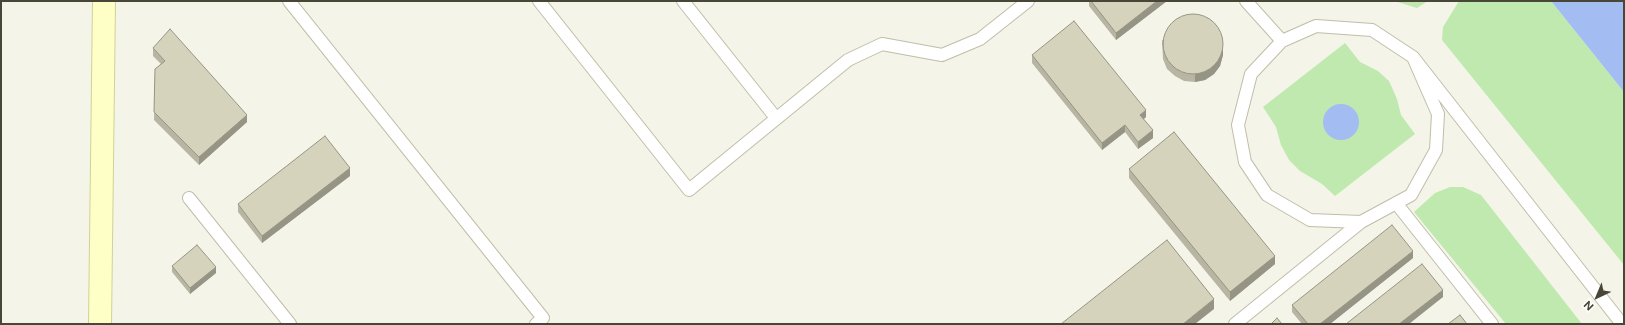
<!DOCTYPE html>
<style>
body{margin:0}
#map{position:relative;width:1625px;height:325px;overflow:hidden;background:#f4f4e8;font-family:"Public Sans",sans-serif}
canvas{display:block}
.frame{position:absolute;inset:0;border:2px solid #484636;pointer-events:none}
.north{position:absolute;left:1577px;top:277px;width:40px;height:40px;-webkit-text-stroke:3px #fff;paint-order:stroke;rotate:224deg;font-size:11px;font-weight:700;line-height:16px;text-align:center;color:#484636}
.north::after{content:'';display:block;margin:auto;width:14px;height:18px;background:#484636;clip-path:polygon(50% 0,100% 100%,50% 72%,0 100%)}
</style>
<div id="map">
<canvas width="1625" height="325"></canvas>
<div class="frame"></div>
<div class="north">N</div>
</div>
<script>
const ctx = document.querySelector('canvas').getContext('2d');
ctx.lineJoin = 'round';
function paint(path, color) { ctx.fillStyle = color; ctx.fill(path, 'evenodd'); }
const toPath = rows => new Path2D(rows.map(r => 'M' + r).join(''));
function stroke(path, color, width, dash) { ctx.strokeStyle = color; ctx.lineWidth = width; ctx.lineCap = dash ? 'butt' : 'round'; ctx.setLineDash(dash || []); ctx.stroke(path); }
paint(toPath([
 [1394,1,1428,1,1417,8],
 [1459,1,1551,1,1624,92,1624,265,1442,40,1443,27],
 [1345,43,1360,62,1378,71,1389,81,1397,99,1401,115,1415,134,1335,196,1322,184,1300,171,1289,160,1281,145,1276,127,1263,107],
 [1450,187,1463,187,1481,195,1582,324,1506,324,1414,212,1435,193]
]), '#c0e9b0');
paint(toPath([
 [1551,1,1624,1,1624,92],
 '1323 122a18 18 0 1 1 36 0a18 18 0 1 1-36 0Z'
]), '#a3bcf1');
const lane = toPath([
 [289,1,543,318,536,324],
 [539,1,689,190,848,60,882,44,942,55,980,39,1028,1],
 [683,1,776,118],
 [1246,1,1282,41],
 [1413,57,1438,114,1436,150,1411,195,1361,222,1310,220,1267,195,1245,162,1238,125,1251,74,1282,41,1316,26,1372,30,1413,57,1622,324],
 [189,198,290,324],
 [1396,203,1492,324],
 [1235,324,1361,222]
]);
const secondary = toPath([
 [100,324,104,1]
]);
stroke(lane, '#c0beaa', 14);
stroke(secondary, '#d1d294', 24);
stroke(lane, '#fff', 12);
stroke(secondary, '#fdffc7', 22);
paint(toPath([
 [1089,1,1167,1,1116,40,1089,6],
 [1162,40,1223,55,1220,66,1214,74,1205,80,1195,82,1184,81,1175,76,1167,69,1163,59],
 [153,48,247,122,199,165,154,120,155,69,161,64,153,56],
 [1032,55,1146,117,1144,119,1153,138,1138,149,1125,132,1102,150,1032,63],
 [1129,169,1275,264,1230,301,1129,178],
 [350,176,262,243,238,212,238,204],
 [1413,258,1330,324,1302,324,1292,312,1292,305],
 [172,266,216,273,190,294,172,272]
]), '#b8b5a3');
paint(toPath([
 [1157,1,1167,1,1116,40,1116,33],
 [1223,48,1223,55,1220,66,1214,74,1205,80,1195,82,1195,75],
 [1146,110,1146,117,1140,122,1140,115],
 [247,115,247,122,199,165,199,157],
 [1125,125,1125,132,1102,150,1102,143],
 [1153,130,1153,138,1138,149,1138,142],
 [350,168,350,176,262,243,262,236],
 [1413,251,1413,258,1330,324,1320,324],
 [1275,256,1275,264,1230,301,1230,292],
 [216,267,216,273,190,294,190,288],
 [1443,290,1443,297,1409,324,1399,324],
 [1214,299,1214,309,1195,324,1183,324]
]), '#969484');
const building = toPath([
 [1091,1,1157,1,1116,33,1091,1],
 '1163 44a30 30 0 1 1 60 0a30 30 0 1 1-60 0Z',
 [1074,21,1146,110,1140,115,1153,130,1138,142,1125,125,1102,143,1032,55,1074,21],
 [170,29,247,115,199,157,154,112,155,69,165,61,153,48,170,29],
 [1174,132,1275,256,1230,292,1129,169,1174,132],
 [325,136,350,168,262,236,238,204,325,136],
 [1392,225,1413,251,1320,324,1308,324,1292,305,1392,225],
 [1167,240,1214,299,1183,324,1061,324,1167,240],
 [197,245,216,267,190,288,172,266,197,245],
 [1422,264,1443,290,1399,324,1346,324,1422,264],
 [1460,315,1467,324,1448,324,1460,315],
 [1277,318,1282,324,1271,324,1277,318]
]);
paint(building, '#d6d3bd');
stroke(building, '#969484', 1);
</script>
